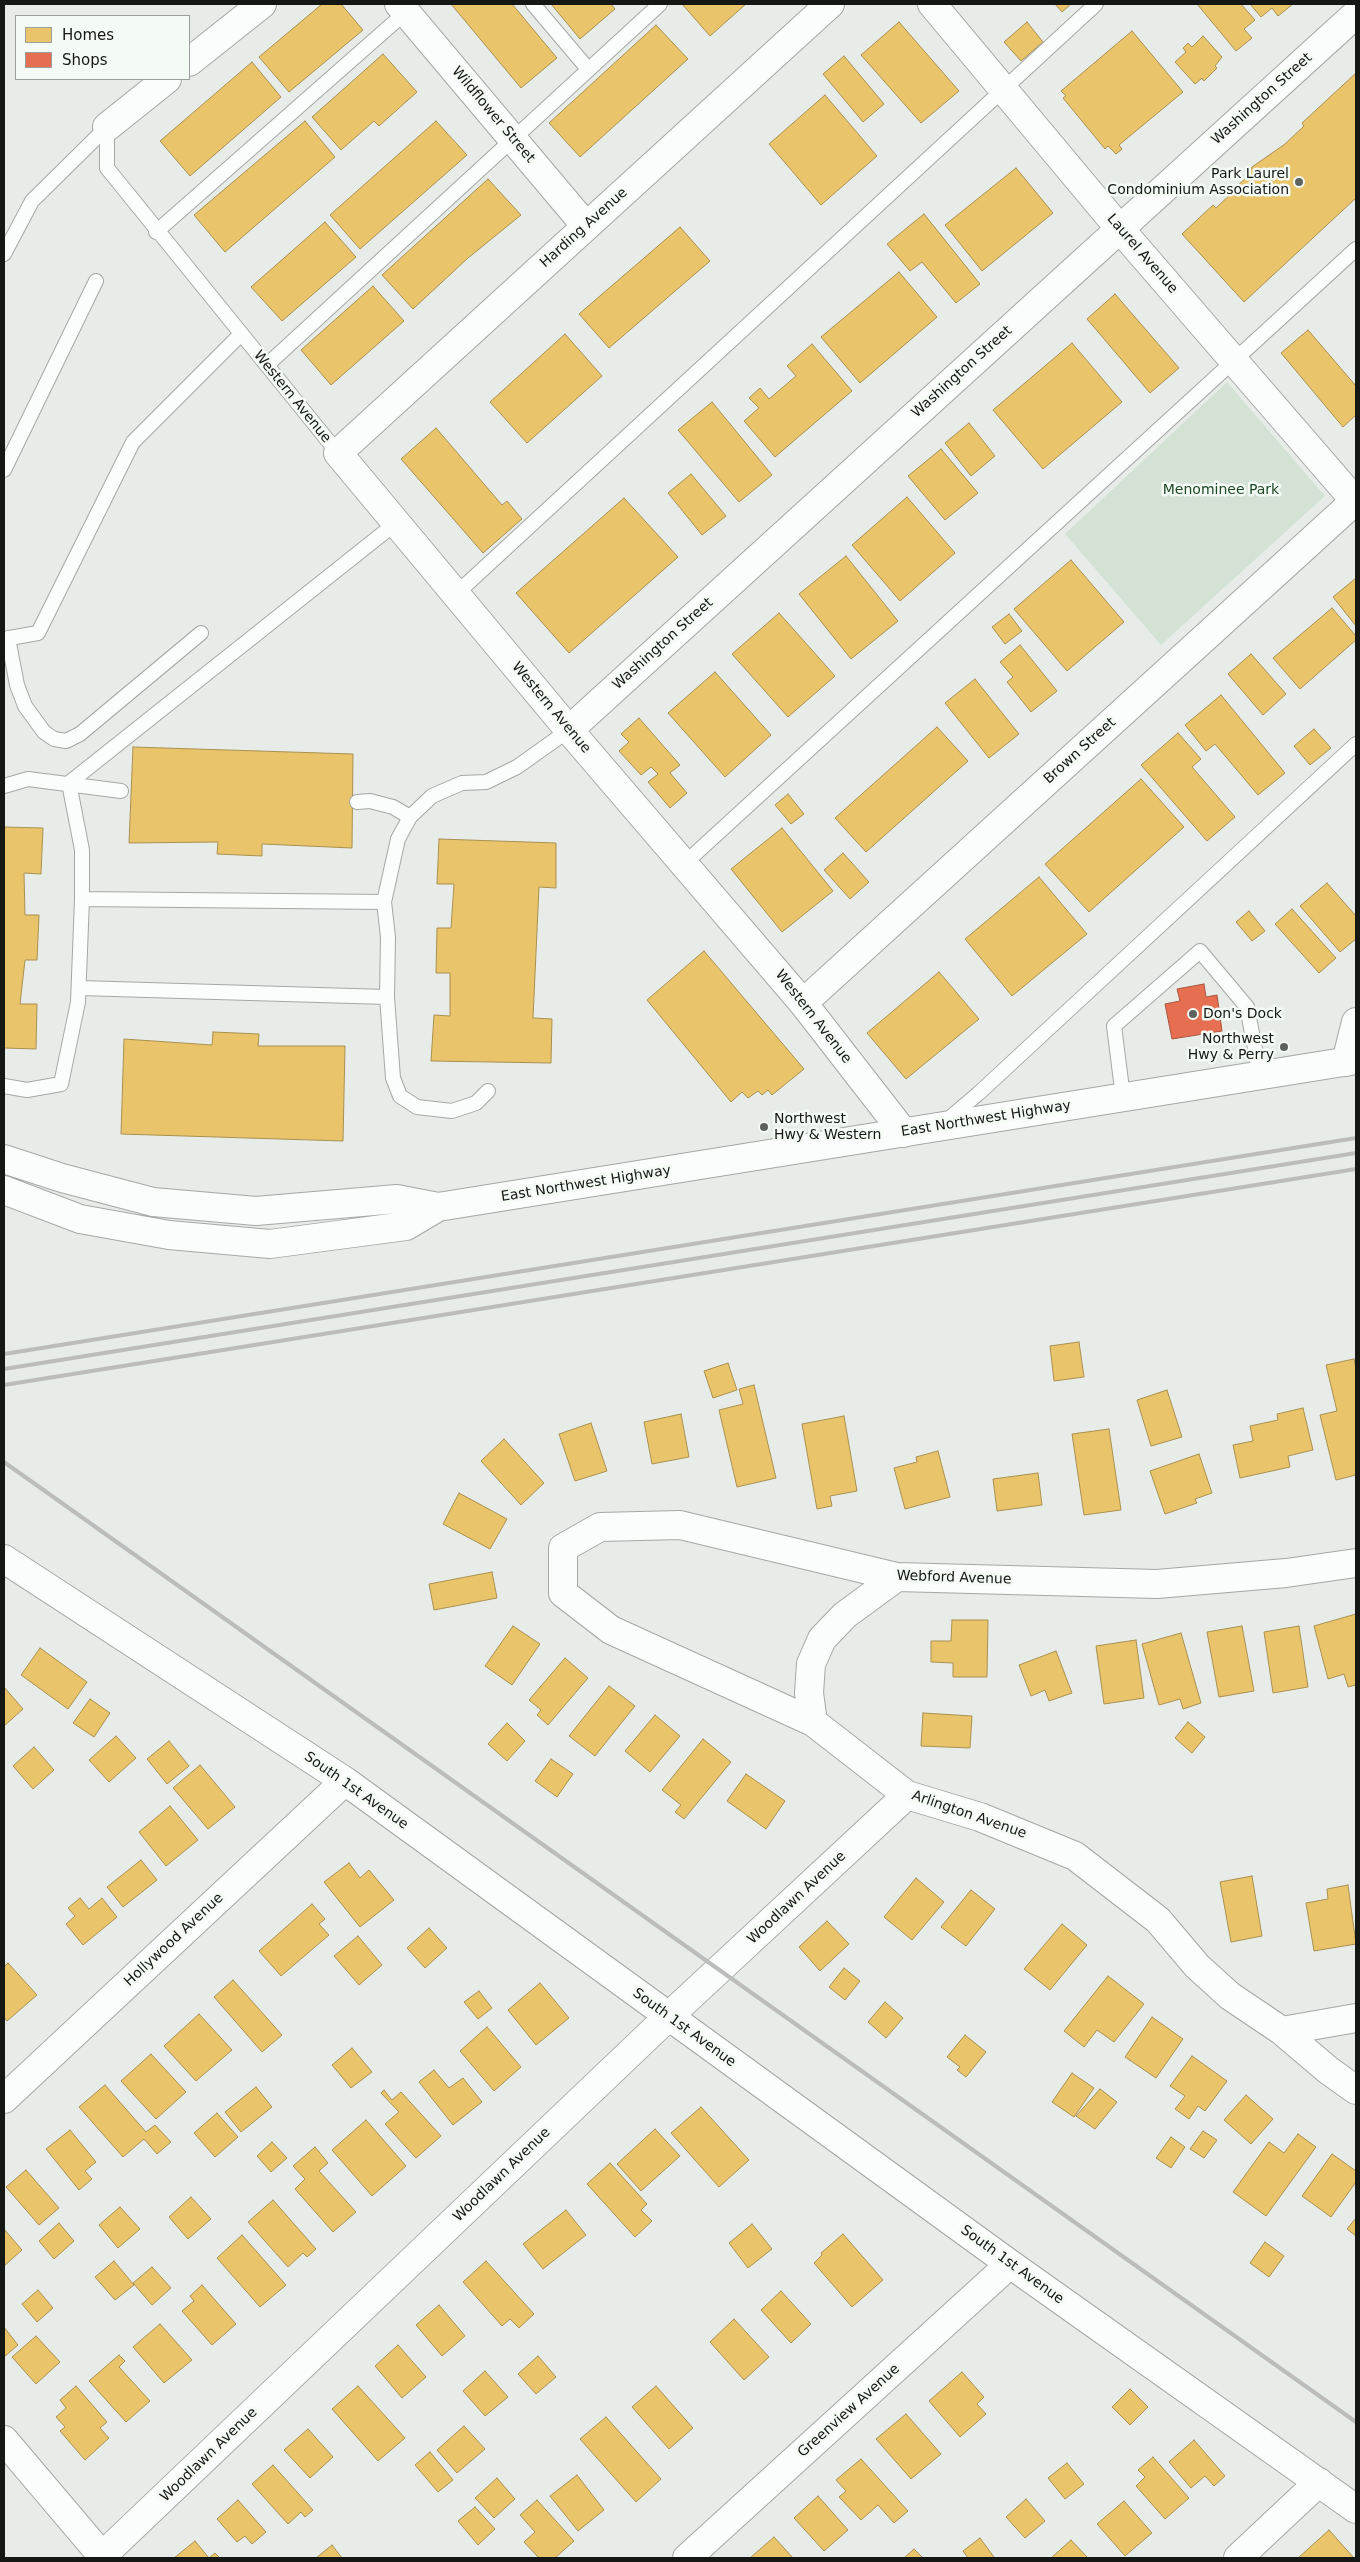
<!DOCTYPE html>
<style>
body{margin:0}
#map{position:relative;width:1360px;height:2562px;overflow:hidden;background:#e7ece8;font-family:"DejaVu Sans",sans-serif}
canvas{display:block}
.frame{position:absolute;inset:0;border:5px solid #151715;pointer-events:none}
.legend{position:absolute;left:15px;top:15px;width:175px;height:65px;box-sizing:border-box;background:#f4faf4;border:1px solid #9b9f9b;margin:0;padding:6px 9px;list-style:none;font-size:15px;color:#151715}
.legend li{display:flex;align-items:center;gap:10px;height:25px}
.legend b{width:25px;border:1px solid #9b9f9b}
</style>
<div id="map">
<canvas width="1360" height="2562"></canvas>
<div class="frame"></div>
<ul class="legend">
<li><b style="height:14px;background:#e9c46a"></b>Homes</li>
<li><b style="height:14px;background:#e76f51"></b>Shops</li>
</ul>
</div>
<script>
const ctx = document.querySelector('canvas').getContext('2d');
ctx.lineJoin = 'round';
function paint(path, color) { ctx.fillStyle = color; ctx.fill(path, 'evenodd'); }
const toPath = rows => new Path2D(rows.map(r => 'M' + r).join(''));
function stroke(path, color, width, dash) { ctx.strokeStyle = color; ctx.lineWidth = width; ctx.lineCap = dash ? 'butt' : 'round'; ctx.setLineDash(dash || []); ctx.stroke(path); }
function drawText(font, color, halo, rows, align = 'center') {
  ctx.font = font + ' "DejaVu Sans",sans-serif'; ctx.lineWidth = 5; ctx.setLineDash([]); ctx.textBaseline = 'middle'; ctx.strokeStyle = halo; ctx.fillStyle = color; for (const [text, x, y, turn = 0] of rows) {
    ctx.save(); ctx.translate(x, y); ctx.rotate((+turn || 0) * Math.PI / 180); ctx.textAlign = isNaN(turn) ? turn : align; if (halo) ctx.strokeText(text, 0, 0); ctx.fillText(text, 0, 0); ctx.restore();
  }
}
paint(toPath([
 [1227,382,1325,496,1161,645,1065,534]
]), '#d4e2d5');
const homes = toPath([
 [322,4,341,4,363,30,289,92,259,57,322,4],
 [451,4,512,4,557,58,521,88,451,4],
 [551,4,611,4,615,9,580,39,551,4],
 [682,4,746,4,710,36,682,4],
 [1055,4,1071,4,1062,12,1055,4],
 [1197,4,1241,4,1255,20,1244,29,1252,38,1236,51,1197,4],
 [1250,4,1293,4,1278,16,1272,8,1261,17,1250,4],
 [899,22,959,91,921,123,861,55,899,22],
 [1027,22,1043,42,1021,61,1004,42,1027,22],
 [656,25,688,59,580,157,549,123,656,25],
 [1132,31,1183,92,1119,145,1122,149,1116,154,1108,146,1105,149,1063,98,1066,96,1061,91,1132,31],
 [1203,36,1222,57,1215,66,1217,68,1204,81,1202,78,1195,84,1175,62,1186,52,1183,48,1188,43,1192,47,1203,36],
 [383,54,417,92,379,126,374,121,341,150,312,117,383,54],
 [844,56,884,104,863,122,823,74,844,56],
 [252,62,281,97,190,176,160,141,252,62],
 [1356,73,1356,198,1244,302,1182,234,1213,205,1216,208,1236,189,1235,188,1248,176,1252,167,1285,144,1304,126,1302,123,1356,73],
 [825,95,877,156,821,205,769,144,825,95],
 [305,121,335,157,225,252,194,215,305,121],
 [436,121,467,155,360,249,330,215,436,121],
 [1016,168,1053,213,982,271,945,225,1016,168],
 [488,179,521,215,468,258,413,309,382,275,488,179],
 [924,214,980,284,956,303,922,262,910,271,887,244,924,214],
 [325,222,356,257,282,321,251,287,325,222],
 [680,227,710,261,609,348,579,314,680,227],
 [899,272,937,317,860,383,821,337,899,272],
 [373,286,404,321,331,385,301,350,373,286],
 [1115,294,1179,368,1150,393,1087,319,1115,294],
 [1308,330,1356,386,1356,415,1343,427,1281,353,1308,330],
 [565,334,602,376,527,443,490,402,565,334],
 [1072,343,1122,402,1043,469,993,410,1072,343],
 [812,344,852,391,775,457,744,421,759,408,749,398,760,388,769,399,796,376,787,366,812,344],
 [712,402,772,475,739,502,678,430,712,402],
 [969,423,995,456,971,476,945,443,969,423],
 [436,428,502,505,507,501,522,519,483,553,401,459,436,428],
 [941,449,978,493,945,520,908,476,941,449],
 [691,474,726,516,702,535,668,493,691,474],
 [907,497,955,553,900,601,852,545,907,497],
 [624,498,678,557,569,653,516,593,624,498],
 [846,556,898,621,851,659,799,594,846,556],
 [1071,560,1124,622,1067,671,1014,609,1071,560],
 [1356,578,1356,626,1333,597,1356,578],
 [1332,608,1356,636,1356,640,1300,689,1273,658,1332,608],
 [779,613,835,676,788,717,732,654,779,613],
 [1009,614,1022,631,1005,644,992,627,1009,614],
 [1020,645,1057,691,1031,712,1007,682,1013,677,1000,662,1020,645],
 [1251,654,1286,694,1263,715,1228,674,1251,654],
 [715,672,771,735,725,777,668,713,715,672],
 [975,679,1019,734,989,758,945,703,975,679],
 [1221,695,1285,773,1258,795,1215,744,1206,751,1185,725,1221,695],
 [639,718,680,765,670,773,687,793,670,808,648,782,658,774,651,767,641,775,619,751,629,742,621,734,639,718],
 [937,727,968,761,866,852,835,818,937,727],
 [1314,729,1331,748,1310,765,1294,746,1314,729],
 [1178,733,1201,759,1192,767,1235,817,1207,841,1141,765,1178,733],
 [133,747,353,754,352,848,262,844,262,856,217,854,218,842,129,843,133,747],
 [1141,779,1184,827,1089,912,1045,864,1141,779],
 [788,794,804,814,791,824,775,805,788,794],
 [4,827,43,828,41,874,24,873,25,915,39,915,37,960,25,960,20,1004,37,1004,36,1049,4,1048,4,827],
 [782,828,833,891,782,932,731,869,782,828],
 [439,839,556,843,556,888,539,887,533,1018,552,1019,551,1063,431,1061,434,1015,450,1016,450,973,436,973,437,928,451,928,454,884,437,884,439,839],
 [843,853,869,882,850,899,824,870,843,853],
 [1039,877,1087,934,1012,996,965,939,1039,877],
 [1327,883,1356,916,1356,939,1340,952,1300,906,1327,883],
 [1292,909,1336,958,1319,973,1275,924,1292,909],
 [1249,911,1265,931,1252,941,1236,922,1249,911],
 [704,951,804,1069,772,1095,768,1090,762,1095,758,1091,748,1098,742,1092,731,1102,647,1000,704,951],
 [939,972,979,1019,906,1079,867,1033,939,972],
 [213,1032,259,1034,258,1046,345,1046,343,1141,121,1134,124,1039,212,1045,213,1032],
 [1079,1342,1084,1377,1054,1381,1050,1346,1079,1342],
 [1354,1359,1356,1369,1356,1475,1336,1480,1320,1415,1337,1411,1326,1365,1354,1359],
 [728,1363,737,1390,713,1398,704,1371,728,1363],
 [754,1385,776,1478,737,1487,719,1410,743,1404,739,1389,754,1385],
 [1167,1390,1182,1437,1151,1446,1137,1400,1167,1390],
 [1303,1408,1313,1450,1288,1456,1290,1467,1240,1478,1233,1445,1253,1441,1250,1426,1278,1420,1277,1414,1303,1408],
 [681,1414,689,1457,652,1464,644,1422,681,1414],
 [844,1416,857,1491,830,1496,832,1506,817,1509,802,1424,844,1416],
 [591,1423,607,1471,575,1481,559,1434,591,1423],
 [1109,1429,1121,1510,1084,1515,1072,1434,1109,1429],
 [504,1439,544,1483,521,1505,481,1461,504,1439],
 [938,1451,950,1497,905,1509,894,1468,917,1462,916,1457,938,1451],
 [1199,1454,1212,1493,1195,1499,1197,1503,1165,1514,1150,1471,1199,1454],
 [1038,1473,1042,1505,997,1511,993,1479,1038,1473],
 [459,1493,507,1519,490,1549,443,1524,459,1493],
 [492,1572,497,1598,434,1610,429,1584,492,1572],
 [1356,1614,1356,1685,1348,1687,1344,1674,1328,1679,1314,1626,1356,1614],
 [952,1620,988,1620,987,1677,953,1677,953,1663,931,1662,931,1641,951,1641,952,1620],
 [513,1626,540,1644,512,1685,485,1666,513,1626],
 [1242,1626,1254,1691,1219,1697,1207,1632,1242,1626],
 [1299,1626,1308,1687,1273,1693,1264,1632,1299,1626],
 [1181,1633,1201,1703,1183,1709,1180,1699,1159,1705,1142,1644,1181,1633],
 [1136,1640,1144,1698,1104,1704,1096,1646,1136,1640],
 [40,1648,87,1682,68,1709,21,1675,40,1648],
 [1056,1651,1072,1693,1049,1701,1045,1690,1031,1696,1019,1665,1056,1651],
 [565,1658,588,1678,548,1725,537,1715,541,1710,529,1700,565,1658],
 [609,1686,635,1706,595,1756,569,1736,609,1686],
 [4,1687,23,1709,4,1726,4,1687],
 [90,1699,110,1713,94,1737,73,1723,90,1699],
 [923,1713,972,1716,970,1748,921,1746,923,1713],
 [655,1715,680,1736,650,1772,625,1751,655,1715],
 [1188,1722,1205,1737,1192,1753,1175,1738,1188,1722],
 [507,1723,525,1741,507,1761,488,1744,507,1723],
 [116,1736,136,1758,109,1782,89,1760,116,1736],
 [703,1739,731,1762,684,1819,675,1812,681,1805,662,1790,703,1739],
 [169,1741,189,1766,167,1784,147,1759,169,1741],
 [34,1747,54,1770,33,1789,13,1766,34,1747],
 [551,1759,573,1774,557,1797,535,1781,551,1759],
 [200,1765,235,1807,208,1829,173,1788,200,1765],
 [746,1774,785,1801,766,1829,727,1801,746,1774],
 [170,1806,198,1840,166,1866,139,1832,170,1806],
 [141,1860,157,1880,123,1907,107,1887,141,1860],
 [349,1863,360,1878,369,1870,394,1900,360,1927,324,1882,349,1863],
 [1252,1876,1262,1936,1231,1942,1220,1882,1252,1876],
 [916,1878,944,1902,912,1940,884,1917,916,1878],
 [1348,1885,1356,1944,1314,1951,1306,1903,1328,1899,1327,1889,1348,1885],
 [971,1890,995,1909,966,1946,941,1927,971,1890],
 [80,1898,89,1909,102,1898,117,1917,83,1945,66,1924,75,1916,68,1908,80,1898],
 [312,1904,325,1919,319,1924,329,1935,281,1976,259,1951,312,1904],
 [827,1921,849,1944,820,1971,799,1947,827,1921],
 [1062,1924,1087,1945,1050,1990,1024,1969,1062,1924],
 [429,1928,447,1948,425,1968,407,1948,429,1928],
 [358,1936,382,1965,359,1985,334,1956,358,1936],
 [8,1963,37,1995,7,2021,4,2017,4,1967,8,1963],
 [844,1968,860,1981,845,2000,829,1987,844,1968],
 [1108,1976,1144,2004,1114,2042,1097,2030,1084,2047,1064,2031,1108,1976],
 [233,1980,282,2035,262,2052,214,1997,233,1980],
 [540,1983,569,2018,536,2045,508,2010,540,1983],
 [479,1991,492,2008,478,2019,464,2002,479,1991],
 [885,2002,903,2018,886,2038,868,2022,885,2002],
 [199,2014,232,2050,196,2081,164,2046,199,2014],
 [1152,2017,1183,2039,1156,2078,1125,2057,1152,2017],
 [487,2027,521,2067,494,2091,460,2051,487,2027],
 [965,2035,986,2052,966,2077,957,2070,960,2067,947,2057,965,2035],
 [352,2048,372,2072,351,2088,332,2065,352,2048],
 [151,2054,186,2092,156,2119,121,2081,151,2054],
 [1192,2056,1227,2081,1205,2111,1198,2106,1189,2119,1175,2109,1185,2096,1170,2086,1192,2056],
 [434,2070,449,2088,463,2078,482,2102,453,2125,419,2082,434,2070],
 [1072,2073,1094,2088,1074,2117,1052,2102,1072,2073],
 [105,2085,146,2132,155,2125,171,2142,157,2154,144,2139,123,2157,79,2107,105,2085],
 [256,2087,272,2107,241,2132,225,2112,256,2087],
 [1100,2089,1117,2102,1095,2129,1076,2116,1100,2089],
 [384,2090,392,2100,401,2092,441,2136,416,2158,385,2124,399,2112,381,2093,384,2090],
 [1246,2095,1273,2119,1251,2144,1224,2120,1246,2095],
 [701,2107,749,2160,719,2187,671,2133,701,2107],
 [217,2113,238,2137,215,2157,194,2133,217,2113],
 [366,2120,406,2166,372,2196,332,2150,366,2120],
 [655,2129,680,2156,641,2191,617,2164,655,2129],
 [70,2130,96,2162,85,2171,92,2179,79,2190,46,2149,70,2130],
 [1203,2131,1217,2140,1204,2158,1190,2149,1203,2131],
 [1298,2134,1316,2147,1266,2216,1233,2192,1269,2142,1284,2153,1298,2134],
 [1171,2137,1185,2147,1171,2168,1156,2158,1171,2137],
 [272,2142,287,2158,271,2172,257,2156,272,2142],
 [315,2147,328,2163,319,2171,356,2212,333,2232,295,2189,305,2179,293,2166,315,2147],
 [1332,2154,1356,2171,1356,2182,1331,2217,1302,2196,1332,2154],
 [610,2163,647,2204,641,2210,652,2221,635,2237,587,2184,610,2163],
 [26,2170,59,2208,39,2225,6,2187,26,2170],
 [191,2197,211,2219,188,2239,169,2217,191,2197],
 [273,2200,316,2249,307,2257,303,2253,288,2267,248,2222,273,2200],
 [120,2207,140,2229,118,2248,99,2225,120,2207],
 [566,2210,586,2235,543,2269,523,2244,566,2210],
 [1356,2218,1356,2236,1347,2229,1356,2218],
 [59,2223,74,2241,54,2259,39,2241,59,2223],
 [752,2224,772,2249,748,2268,729,2243,752,2224],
 [4,2229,22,2250,4,2266,4,2229],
 [843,2234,883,2280,852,2307,814,2263,822,2255,821,2253,843,2234],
 [242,2235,286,2285,260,2307,217,2258,242,2235],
 [1265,2242,1284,2256,1269,2277,1250,2263,1265,2242],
 [114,2261,134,2285,115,2300,95,2277,114,2261],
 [486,2261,534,2314,519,2328,510,2319,502,2326,463,2282,486,2261],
 [152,2267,171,2288,152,2305,133,2283,152,2267],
 [202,2285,236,2324,212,2345,182,2311,194,2301,190,2296,202,2285],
 [38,2290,53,2308,37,2322,22,2304,38,2290],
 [781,2291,811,2324,791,2343,761,2310,781,2291],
 [439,2305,465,2336,442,2356,416,2325,439,2305],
 [734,2319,769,2357,744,2380,710,2342,734,2319],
 [160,2324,192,2360,164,2383,133,2347,160,2324],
 [4,2327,18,2345,4,2357,4,2327],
 [36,2336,60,2362,36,2384,12,2357,36,2336],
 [398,2345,426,2377,402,2398,375,2366,398,2345],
 [119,2355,125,2361,119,2367,150,2401,126,2422,89,2381,119,2355],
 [538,2356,556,2377,536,2394,518,2374,538,2356],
 [485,2371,508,2397,485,2416,463,2391,485,2371],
 [962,2372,984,2397,977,2404,986,2414,960,2437,929,2401,962,2372],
 [76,2386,107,2422,100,2428,109,2438,85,2460,60,2431,65,2427,56,2417,66,2408,60,2400,76,2386],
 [358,2386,405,2438,378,2461,332,2409,358,2386],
 [656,2386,693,2428,669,2449,632,2407,656,2386],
 [1130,2389,1148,2407,1130,2425,1112,2407,1130,2389],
 [906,2414,941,2454,911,2479,876,2439,906,2414],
 [606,2417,661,2479,636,2502,580,2439,606,2417],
 [464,2426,485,2449,457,2473,437,2450,464,2426],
 [308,2429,333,2457,310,2478,284,2450,308,2429],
 [1194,2440,1225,2476,1214,2486,1205,2476,1191,2488,1169,2462,1194,2440],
 [430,2452,453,2480,438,2492,415,2465,430,2452],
 [1153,2457,1189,2498,1165,2519,1136,2486,1145,2477,1138,2470,1153,2457],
 [861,2459,908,2511,894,2523,878,2505,861,2520,839,2497,846,2491,836,2480,861,2459],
 [1067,2463,1084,2484,1065,2499,1048,2478,1067,2463],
 [273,2465,313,2510,305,2517,301,2512,288,2524,252,2484,273,2465],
 [577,2475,604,2510,578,2531,550,2496,577,2475],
 [497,2478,515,2499,494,2518,475,2498,497,2478],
 [818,2496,848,2530,824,2551,794,2518,818,2496],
 [1026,2499,1045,2521,1025,2538,1006,2517,1026,2499],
 [238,2500,266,2532,252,2544,245,2536,237,2542,217,2519,238,2500],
 [537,2500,574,2541,555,2558,539,2558,524,2542,535,2532,520,2515,537,2500],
 [1124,2501,1152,2533,1125,2556,1097,2524,1124,2501],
 [475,2507,495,2529,478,2545,458,2521,475,2507],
 [1329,2530,1354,2558,1298,2558,1329,2530],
 [774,2537,793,2558,750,2558,774,2537],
 [980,2538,994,2557,992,2558,968,2558,963,2551,980,2538],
 [1071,2540,1088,2558,1051,2558,1071,2540],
 [195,2541,209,2558,215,2553,220,2558,174,2558,195,2541],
 [332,2545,342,2558,316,2558,332,2545],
 [914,2549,923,2558,904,2558,914,2549]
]);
paint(homes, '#e9c46a');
stroke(homes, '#a99050', 1);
const shops = toPath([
 [1204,984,1206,997,1217,995,1222,1031,1172,1039,1165,1004,1180,1001,1177,989,1204,984]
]);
paint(shops, '#e76f51');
stroke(shops, '#a8553f', 1);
const service = toPath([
 [533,4,588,69],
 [107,127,107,168,338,453],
 [156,232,406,12],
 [4,254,32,201,107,127],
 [267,365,660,4],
 [4,470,96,281],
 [456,594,1096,4],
 [8,638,17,685,25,706,44,732,54,739,66,741,80,734,201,633],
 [4,639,38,633,133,442,241,334],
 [4,786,28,779,121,791],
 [357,802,370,801,393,807,410,817],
 [684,864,1356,249],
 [82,899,384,902],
 [79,988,387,997],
 [4,1086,27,1090,61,1084,78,1002,82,899,82,850,69,783,396,523],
 [488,1091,476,1103,452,1111,417,1107,400,1096,393,1078,387,997,388,937,384,902,398,839,410,817,432,796,462,783,486,782,517,767,569,730],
 [1123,1097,1114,1026,1200,951,1247,1007,1260,1075],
 [946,1121,979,1093,1356,744]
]);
const minor = toPath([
 [399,4,586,226],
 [830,4,338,453,569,730,803,1003,904,1133],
 [932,4,1120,229,1356,502],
 [189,62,262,4],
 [107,127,167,79],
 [569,730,1356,14],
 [803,1003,1356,500],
 [1346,1062,1356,1022],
 [4,1559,345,1781,1010,2264,1356,2509],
 [1356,1563,1286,1573,1157,1584,897,1577,680,1525,600,1527,563,1548,563,1593,611,1630,813,1722,907,1795,980,1817,1075,1856,1158,1920,1197,1966,1230,1996,1282,2031,1328,2070,1356,2090],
 [813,1722,809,1693,811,1664,822,1639,845,1615,897,1577],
 [1282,2031,1356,2018],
 [4,2099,345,1781],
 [4,2440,104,2558],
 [100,2558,668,2017,907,1795],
 [687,2558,1010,2264],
 [1238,2558,1319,2482]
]);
const primary = toPath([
 [4,1159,62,1178,153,1202,256,1211,397,1199,438,1207,1356,1060],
 [4,1190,80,1219,169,1235,270,1244,406,1226,438,1207]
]);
stroke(service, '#a4a8a5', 16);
stroke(minor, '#a4a8a5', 30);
stroke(primary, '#a4a8a5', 30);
stroke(service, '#fbfcfc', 14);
stroke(minor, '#fbfcfc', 28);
stroke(primary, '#fbfcfc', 28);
stroke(toPath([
 [4,1354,1356,1138],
 [4,1369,1356,1153],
 [4,1385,1356,1169],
 [4,1462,1356,2422]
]), '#bbbcbb', 4);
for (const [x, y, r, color] of [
 [1299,182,5,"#5e625f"],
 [1193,1014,5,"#5e625f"],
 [1284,1047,5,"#5e625f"],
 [764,1127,5,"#5e625f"]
]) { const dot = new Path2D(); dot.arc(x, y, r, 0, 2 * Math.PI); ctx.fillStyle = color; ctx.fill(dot); stroke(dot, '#f4faf4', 2); }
drawText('14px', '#151715', '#f4faf4', [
 ["Washington Street",1262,99,-42],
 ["Wildflower Street",493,115,50],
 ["Harding Avenue",584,228,-42],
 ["Laurel Avenue",1142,254,49],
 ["Washington Street",962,372,-42],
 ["Western Avenue",292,397,51],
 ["Washington Street",663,644,-42],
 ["Western Avenue",551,708,50],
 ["Brown Street",1080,751,-42],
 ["Western Avenue",813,1017,52],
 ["East Northwest Highway",986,1119,-9],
 ["East Northwest Highway",586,1184,-9],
 ["Webford Avenue",954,1578,2],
 ["South 1st Avenue",356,1791,35],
 ["Arlington Avenue",969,1815,19],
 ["Woodlawn Avenue",797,1898,-43],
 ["Hollywood Avenue",174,1940,-43],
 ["South 1st Avenue",684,2028,36],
 ["Woodlawn Avenue",502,2175,-44],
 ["South 1st Avenue",1012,2265,36],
 ["Greenview Avenue",849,2411,-42],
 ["Woodlawn Avenue",209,2455,-44]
]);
drawText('14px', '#151715', '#f4faf4', [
 ["Park Laurel",1289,174],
 ["Condominium Association",1289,190],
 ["Don's Dock",1203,1014,"left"],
 ["Northwest",1274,1039],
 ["Hwy & Perry",1274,1055],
 ["Northwest",774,1119,"left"],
 ["Hwy & Western",774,1135,"left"]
], 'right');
drawText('14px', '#1d4826', '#f4faf4', [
 ["Menominee Park",1221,490]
]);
</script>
